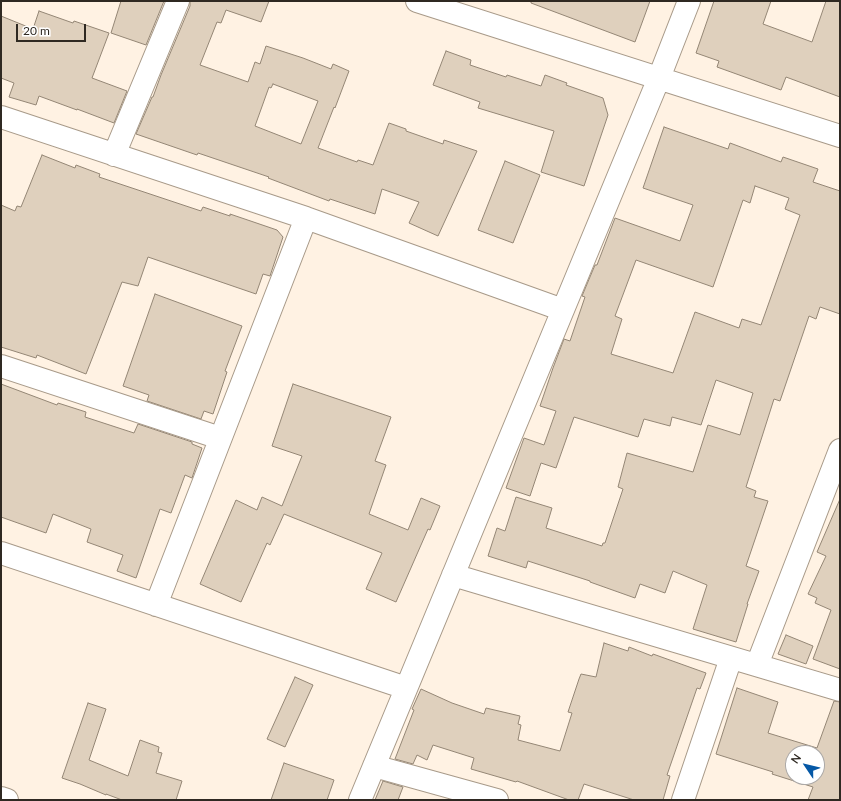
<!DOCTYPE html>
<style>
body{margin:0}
#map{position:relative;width:841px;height:801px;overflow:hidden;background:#fff2e3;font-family:Lato,sans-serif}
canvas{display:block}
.frame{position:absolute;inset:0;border:2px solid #2f2922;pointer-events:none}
.north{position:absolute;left:785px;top:745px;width:40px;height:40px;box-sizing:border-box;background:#fff;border:1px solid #aca9a7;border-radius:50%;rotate:305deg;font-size:11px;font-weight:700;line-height:16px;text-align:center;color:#2f2922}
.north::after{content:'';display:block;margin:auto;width:14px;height:18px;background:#0558a6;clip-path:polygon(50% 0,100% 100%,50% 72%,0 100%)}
.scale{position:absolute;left:16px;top:24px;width:70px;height:18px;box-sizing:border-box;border:2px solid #2f2922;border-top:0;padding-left:5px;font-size:12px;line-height:14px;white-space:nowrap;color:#2f2922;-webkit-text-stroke:3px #fff;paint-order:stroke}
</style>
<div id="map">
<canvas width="841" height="801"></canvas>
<div class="frame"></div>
<div class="north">N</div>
<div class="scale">20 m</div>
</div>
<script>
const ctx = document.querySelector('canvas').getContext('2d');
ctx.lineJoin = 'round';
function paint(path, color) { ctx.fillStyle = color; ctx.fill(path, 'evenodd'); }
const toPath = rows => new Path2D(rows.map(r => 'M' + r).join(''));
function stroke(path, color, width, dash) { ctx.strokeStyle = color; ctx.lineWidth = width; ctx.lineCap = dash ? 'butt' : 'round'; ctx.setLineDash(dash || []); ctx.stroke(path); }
const building = toPath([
 [121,1,164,1,146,45,111,33,121,1],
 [190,1,269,1,261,22,226,10,221,23,217,22,200,65,248,82,255,62,260,64,266,46,303,58,331,69,333,64,349,71,335,108,334,107,318,148,357,162,358,160,373,165,389,123,406,129,406,131,443,144,444,140,477,151,438,236,409,223,419,202,382,189,375,214,330,199,329,201,268,178,269,177,198,153,197,155,136,134,152,97,153,97,161,75,190,6,190,1],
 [273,84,318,101,301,144,255,126,269,87,271,88,273,84],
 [531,1,650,1,635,42,531,3,531,1],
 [714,1,771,1,763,24,812,42,826,1,840,1,840,97,786,77,781,90,717,67,719,61,696,53,714,1],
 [39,11,73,23,74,21,109,33,92,78,127,91,114,123,77,109,77,110,39,96,36,105,9,97,14,83,1,78,1,16,33,29,39,11],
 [446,51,471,60,470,65,506,77,507,75,541,86,545,75,567,83,566,85,603,98,608,115,584,186,541,172,554,131,478,108,480,102,433,85,446,51],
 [664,127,728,149,730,143,781,162,783,157,818,169,813,182,840,191,840,314,820,307,816,319,809,316,780,401,774,399,746,487,756,491,754,497,768,501,746,566,759,571,747,604,748,604,736,642,693,629,707,585,673,571,665,593,640,584,635,598,590,582,590,581,528,561,526,568,488,556,497,528,505,531,516,497,552,508,546,528,602,546,603,543,605,543,623,489,618,487,627,453,693,472,708,425,740,435,753,393,716,380,701,425,672,417,670,426,644,419,638,437,574,417,556,468,541,463,530,496,506,488,524,438,544,445,556,411,540,406,553,368,564,339,570,341,585,297,582,296,595,265,597,265,615,218,680,241,693,205,643,188,664,127],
 [755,186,789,198,785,209,800,215,761,325,742,319,739,328,695,312,673,373,611,354,622,319,615,316,636,260,713,287,743,200,750,203,755,186],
 [42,155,75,168,76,165,100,174,99,177,201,211,203,207,230,216,230,214,277,230,283,237,270,276,263,274,256,294,148,257,138,286,122,282,86,374,37,355,36,358,1,347,1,205,15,211,17,206,21,207,42,155],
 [505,161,540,175,513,243,478,230,505,161],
 [155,294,242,326,225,371,227,372,213,414,204,411,201,419,147,401,149,395,123,386,155,294],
 [1,384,57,405,58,403,86,412,85,417,134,433,138,424,192,442,192,444,202,448,192,478,185,475,171,513,160,509,136,578,117,571,123,555,87,542,91,529,53,514,46,533,1,517,1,384],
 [293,384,391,417,375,461,386,465,369,514,408,530,421,498,440,506,430,530,428,529,396,602,366,589,382,553,284,514,270,545,267,543,241,602,200,584,236,500,257,510,262,497,282,506,302,456,272,446,293,384],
 [840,499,840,669,813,659,831,610,815,603,817,598,808,594,826,556,817,552,840,499],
 [786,635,813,646,806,664,778,654,786,635],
 [604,643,628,651,629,647,652,656,653,654,706,673,700,689,697,688,667,775,670,776,663,800,634,800,584,784,578,800,569,800,517,781,516,782,471,769,474,758,433,745,427,760,417,755,413,764,395,759,414,710,412,709,421,689,452,703,484,714,486,708,520,716,518,724,521,725,518,740,560,751,572,713,568,712,579,679,581,674,596,677,604,643],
 [295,677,313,685,285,747,267,739,295,677],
 [737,688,778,702,768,733,817,748,834,701,840,702,840,800,808,800,813,787,772,774,773,772,716,754,737,688],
 [793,753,817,753,817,777,793,777,793,753],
 [88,703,106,709,89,760,128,776,140,740,159,747,158,752,162,753,156,773,182,781,176,800,122,800,106,794,106,795,80,784,62,778,88,703],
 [284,763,334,780,327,800,271,800,284,763],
 [383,781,403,787,398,800,375,800,383,781]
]);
paint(building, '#dfd0bd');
stroke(building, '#948675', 1);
const minor = toPath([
 [417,1,840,136],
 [1,117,306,218,563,310],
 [114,155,178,1],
 [1,366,220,438],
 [1,553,406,688],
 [453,575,840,690],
 [156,605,306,218],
 [757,665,840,450],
 [374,766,497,800],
 [360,800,659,78,689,1],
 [683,800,731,658]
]);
const trunk = toPath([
 [1,798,7,800]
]);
stroke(minor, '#a89a89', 24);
stroke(trunk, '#a89a89', 24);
stroke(minor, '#fff', 22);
stroke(trunk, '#fff', 22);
</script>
